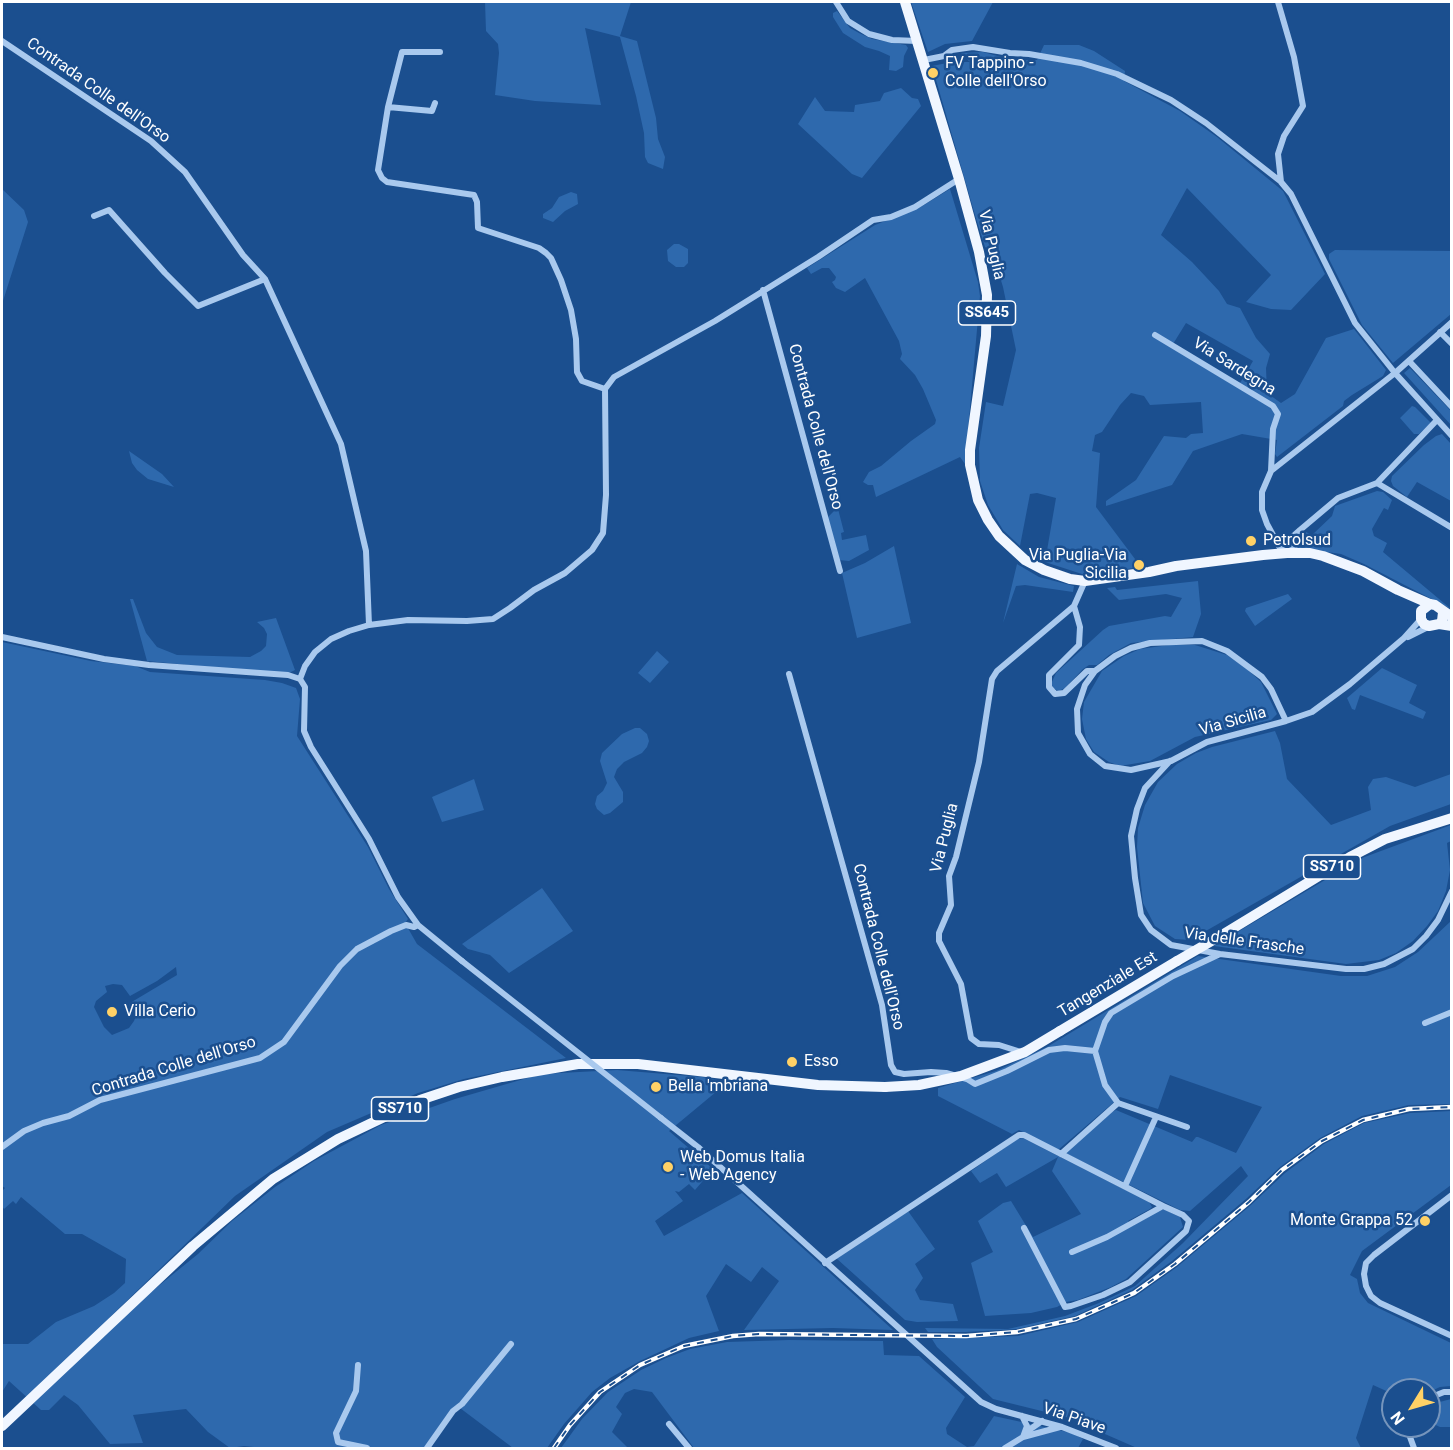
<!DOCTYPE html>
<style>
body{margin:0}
#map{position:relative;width:1453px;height:1450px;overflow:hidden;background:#1b4f8f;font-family:Roboto,sans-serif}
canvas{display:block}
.frame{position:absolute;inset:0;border:3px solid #fff;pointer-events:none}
.north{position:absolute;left:1381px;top:1378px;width:60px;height:60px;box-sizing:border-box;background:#1b4f8f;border:2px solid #7695bc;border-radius:50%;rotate:233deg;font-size:16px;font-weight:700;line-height:24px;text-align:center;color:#fff}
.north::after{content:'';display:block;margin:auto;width:21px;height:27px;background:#ffd166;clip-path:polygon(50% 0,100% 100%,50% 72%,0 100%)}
</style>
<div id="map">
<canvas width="1453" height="1450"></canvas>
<div class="frame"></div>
<div class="north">N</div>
</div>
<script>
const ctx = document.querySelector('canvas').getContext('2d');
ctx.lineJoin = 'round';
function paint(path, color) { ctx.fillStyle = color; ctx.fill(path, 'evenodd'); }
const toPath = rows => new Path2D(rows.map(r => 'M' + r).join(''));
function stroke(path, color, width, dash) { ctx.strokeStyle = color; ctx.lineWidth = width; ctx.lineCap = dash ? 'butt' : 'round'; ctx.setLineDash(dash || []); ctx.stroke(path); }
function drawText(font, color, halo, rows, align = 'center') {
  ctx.font = font + ' Roboto,sans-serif'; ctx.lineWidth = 5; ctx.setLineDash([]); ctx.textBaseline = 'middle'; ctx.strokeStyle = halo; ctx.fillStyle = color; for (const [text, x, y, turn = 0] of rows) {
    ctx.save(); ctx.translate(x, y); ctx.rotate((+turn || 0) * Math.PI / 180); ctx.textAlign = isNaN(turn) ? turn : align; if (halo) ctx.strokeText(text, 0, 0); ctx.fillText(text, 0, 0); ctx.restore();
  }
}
paint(toPath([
 [485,2,631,2,620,36,637,41,656,118,658,139,665,157,663,169,648,163,645,157,644,133,636,96,620,37,585,28,601,105,535,101,495,95,499,53,498,44,486,31],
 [911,2,993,2,972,41,945,44,928,52],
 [837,11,850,28,859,33,872,39,906,45,908,48,904,56,903,67,896,71,889,70,890,56,879,51,865,47,843,33,833,17,833,13],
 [1044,45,1079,45,1094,51,1125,71,1124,81,1180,111,1217,137,1283,191,1325,274,1291,310,1271,309,1246,302,1271,275,1187,188,1161,235,1192,262,1219,291,1227,304,1240,308,1256,338,1270,354,1266,368,1267,393,1281,403,1295,394,1326,338,1354,329,1386,370,1383,376,1352,395,1344,401,1343,406,1277,457,1275,454,1277,440,1242,434,1193,451,1172,485,1106,506,1106,501,1136,480,1164,436,1186,438,1191,434,1203,433,1201,402,1150,405,1144,396,1131,393,1120,405,1102,432,1095,435,1092,451,1100,453,1096,507,1141,567,1085,575,1045,562,1056,498,1037,493,1030,494,1020,546,1003,530,988,505,980,481,979,448,986,402,1003,406,1016,350,1003,287,992,251,985,247,975,215,932,66,952,62,970,62,961,53,983,52,1012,60,1037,60],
 [1186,323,1253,361,1240,383,1173,344],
 [901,88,912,98,918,99,921,106,862,178,852,174,798,124,815,97,825,111,854,112,855,105,880,101,884,93],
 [2,189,24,210,28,222,2,304],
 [950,189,978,282,980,296,965,464,960,457,876,497,873,485,868,485,863,482,869,472,881,466,911,441,935,424,936,420,923,389,915,375,900,359,902,354,899,341,865,278,845,292,836,288,832,282,835,280,836,277,829,268,822,268,811,274,807,268,875,225,919,208],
 [571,192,577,194,578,204,565,211,553,222,543,218,543,214,552,208,559,197],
 [674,244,679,244,688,249,688,263,684,267,676,267,668,261,667,250],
 [1335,250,1451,251,1451,314,1393,363,1362,325,1329,259,1329,254],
 [1410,368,1451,411,1451,425,1404,373],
 [1412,406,1415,407,1431,423,1419,434,1414,434,1400,418],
 [1442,434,1451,444,1451,501,1417,482,1407,497,1393,486,1391,481,1392,476,1424,445,1436,436],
 [129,451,162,474,174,487,148,479,137,470,132,463],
 [1377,491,1383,492,1392,500,1388,510,1384,508,1372,529,1374,536,1387,543,1383,552,1451,609,1364,564,1341,554,1298,548,1296,545,1297,541,1306,532,1312,535,1332,516,1335,506],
 [836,509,838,509,844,532,841,533,842,540,866,535,869,550,849,561,839,560,827,520,829,516],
 [894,546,911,623,857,638,842,573,865,563],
 [1017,564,1039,577,1074,586,1073,592,1025,585,1016,586,1003,623],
 [1198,581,1201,614,1193,637,1131,643,1109,655,1097,665,1089,665,1083,669,1065,688,1059,691,1054,689,1051,684,1056,673,1103,630,1109,626,1165,616,1171,617,1182,598,1166,594,1119,600,1107,588,1115,587,1117,590],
 [1288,594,1292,599,1255,626,1245,611,1246,608],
 [130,599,133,599,146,633,157,647,177,655,250,657,261,651,266,646,267,634,264,628,257,622,276,618,295,670,289,673,260,672,147,661],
 [2,642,91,661,135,666,150,672,265,680,282,683,296,688,300,699,297,736,368,847,389,889,408,919,405,923,417,944,566,1058,464,1079,418,1093,327,1132,235,1196,109,1318,151,1292,198,1254,232,1221,275,1187,314,1161,381,1125,455,1099,541,1074,617,1070,702,1077,728,1082,669,1131,713,1169,695,1190,689,1184,679,1192,675,1191,683,1201,655,1221,664,1236,742,1193,893,1330,833,1328,744,1330,779,1281,762,1267,751,1282,726,1264,706,1296,719,1331,689,1338,640,1361,610,1378,592,1392,564,1424,547,1448,513,1448,456,1405,444,1419,427,1448,264,1448,244,1446,230,1448,208,1432,186,1409,133,1415,143,1443,110,1444,78,1405,64,1395,49,1410,41,1410,9,1381,2,1392,2,1344,28,1344,56,1322,94,1306,114,1293,125,1283,126,1259,82,1234,65,1234,21,1197,16,1204,13,1201,4,1209,2,1206,2,1191,5,1188,2,1186],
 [176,967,177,975,130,1003,129,1007,136,1016,134,1021,129,1028,112,1035,104,1027,94,1007,96,1001,107,992,105,986,113,984,122,985,130,996,157,981],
 [1169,645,1195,645,1227,655,1248,670,1261,682,1277,714,1271,720,1195,737,1150,761,1120,766,1109,762,1094,752,1086,739,1082,719,1084,702,1102,671,1124,656,1140,649],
 [657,651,669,662,650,683,638,673],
 [1382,668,1417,685,1409,703,1426,712,1423,719,1360,695,1355,710,1352,709,1347,698],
 [635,728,640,728,647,734,649,741,647,747,642,753,624,762,617,769,614,777,623,792,623,802,610,813,604,815,597,809,595,804,597,796,603,791,607,783,600,761,602,753,622,734],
 [1275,731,1280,743,1287,779,1331,825,1371,810,1368,787,1373,779,1386,777,1415,787,1451,774,1451,804,1390,826,1190,940,1175,939,1155,926,1143,903,1137,847,1138,828,1145,805,1158,782,1177,764,1196,753,1212,747],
 [474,779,484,810,442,822,432,797],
 [1451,825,1451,841,1447,843,1450,870,1446,891,1438,911,1427,926,1413,941,1396,953,1379,960,1346,964,1214,946,1362,858],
 [542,888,573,931,509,973,490,955,468,949,462,944],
 [1451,921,1451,1104,1409,1105,1362,1116,1320,1138,1280,1167,1246,1199,1172,1261,1132,1290,1075,1316,1017,1329,966,1332,928,1332,925,1328,1008,1329,1065,1316,1099,1303,1135,1286,1183,1243,1248,1176,1241,1166,1190,1211,1180,1210,1065,1153,1112,1112,1116,1110,1192,1142,1196,1137,1198,1137,1236,1153,1262,1107,1170,1075,1158,1109,1120,1097,1058,1150,1019,1130,1012,1134,938,1096,938,1088,996,1071,1047,1047,1198,956,1341,976,1367,976,1395,967,1418,952],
 [1451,1111,1451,1185,1362,1251,1350,1275,1357,1279,1360,1293,1368,1303,1451,1343,1451,1386,1440,1387,1429,1392,1429,1390,1393,1390,1393,1394,1373,1385,1356,1438,1361,1448,1137,1448,1066,1417,993,1399,937,1347,932,1339,1018,1336,1078,1322,1136,1296,1177,1267,1251,1205,1285,1173,1324,1144,1364,1123,1410,1113],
 [1023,1138,1149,1202,1152,1207,1150,1209,1128,1221,1132,1226,1160,1210,1165,1210,1180,1217,1183,1227,1126,1279,1111,1287,1078,1300,1066,1302,1057,1307,1031,1313,985,1316,971,1263,993,1252,978,1221,1003,1203,1011,1201,1033,1237,1081,1214,1052,1171,1058,1157,1006,1187,997,1173,980,1183,971,1171,1017,1139],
 [908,1211,935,1249,915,1264,923,1278,915,1290,920,1300,953,1304,958,1321,917,1322,905,1320,836,1258],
 [789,1340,883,1341,884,1355,919,1356,965,1397,946,1428,947,1434,967,1447,974,1446,994,1416,1072,1433,1083,1439,1078,1448,694,1448,652,1392,634,1389,625,1393,616,1407,622,1414,612,1432,628,1448,561,1448,582,1419,608,1392,641,1370,666,1358,690,1349,727,1342],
 [1451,1399,1451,1427,1440,1427,1429,1422,1429,1408,1436,1403]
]), '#2e69ad');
stroke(toPath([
 [836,2,848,21,869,34,892,40,917,41],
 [1278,2,1294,57,1303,106,1284,136,1278,154,1281,182,1291,194,1355,323,1395,373,1452,436],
 [2,41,151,141,185,172,243,255,265,279,341,444,366,551,369,625],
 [440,52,402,52,388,107,378,170,382,178,387,182,474,195,477,202,478,228,539,248,546,253,551,258,561,280,571,310,576,339,577,372,582,381,605,389],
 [924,60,944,56,952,50,973,47,1010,53,1029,54,1081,63,1117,74,1171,100,1206,123,1280,181],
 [388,107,432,111,435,103],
 [94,216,109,210,165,273,198,306,265,279],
 [763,290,840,571],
 [1440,332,1452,344],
 [1155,335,1273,406,1278,414,1273,429,1271,471],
 [1409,361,1452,407],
 [1377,483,1452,528],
 [1288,553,1280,548,1267,524,1262,510,1262,492,1271,471,1395,373,1452,322],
 [1299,553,1290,544,1290,539,1300,530,1338,498,1377,483,1437,420],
 [1074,606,1080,627,1079,645,1049,675,1049,687,1055,694,1064,693,1087,671,1095,671],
 [2,637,104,659,149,665,288,675,300,679],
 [1408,637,1428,627],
 [789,674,882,1005,891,1065,895,1072,904,1074,931,1072,946,1073,967,1079,975,1084,1007,1071,1049,1050,1065,1048,1095,1051,1105,1022,1111,1013,1173,976,1220,954],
 [1286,721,1271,689,1262,677,1227,651,1202,641,1150,643,1131,648,1115,656,1095,671,1085,685,1077,709,1078,733,1090,754,1105,766,1131,770,1171,761,1207,742,1286,721,1312,712,1350,684,1404,638,1421,619],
 [1170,761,1145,788,1137,809,1131,836,1135,878,1141,915,1151,930,1171,945,1220,954,1346,969,1364,969,1384,964,1413,949,1426,936,1438,920,1452,891],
 [462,961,418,925,398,897,369,839,311,747,304,731,305,687,300,679,305,666,315,652,331,639,349,631,369,625,408,620,467,621,493,619,510,608,534,590,565,573,592,550,603,533,606,495,605,389,614,377,715,321,818,257,873,220,891,217,915,207,959,179],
 [1425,1023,1452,1012],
 [1095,1051,1105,1085,1118,1103,1187,1127],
 [1021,1052,999,1045,979,1044,971,1038,961,984,939,941,939,933,951,905,949,876,956,857,979,762,992,679,997,671,1074,606,1085,581],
 [661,1118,698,1147,981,1402,996,1409,1062,1427,1116,1448],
 [2,1147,24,1131,43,1123,69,1116,100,1100,260,1058,284,1042,340,966,357,949,391,931,406,925,414,927,418,925],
 [1061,1154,1118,1103],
 [1125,1186,1156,1117],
 [1452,1195,1374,1255,1366,1263,1364,1274,1366,1286,1371,1296,1380,1303,1452,1336],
 [1024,1228,1065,1307,1071,1306,1103,1295,1130,1282,1186,1231,1189,1221,1183,1215,1163,1206],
 [825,1263,1019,1135,1024,1135,1163,1206,1107,1237,1072,1252],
 [358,1365,356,1391,336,1433,338,1442,367,1448],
 [1429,1398,1444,1392,1452,1392],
 [1022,1416,1027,1426,1023,1437],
 [669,1424,689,1448],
 [1411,1426,1410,1437,1414,1448],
 [1026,1432,1042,1421],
 [427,1448,453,1411,462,1404,511,1344],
 [1005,1448,1023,1437,1060,1427]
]), '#a9c9ee', 6);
stroke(toPath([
 [905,2,959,179,979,252,987,295,986,336,970,450,970,465,978,500,988,520,999,536,1025,560,1044,570,1070,579,1085,581,1149,572,1176,566,1263,555,1287,553,1310,553,1323,556,1363,571,1398,590,1430,604,1435,605,1452,617],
 [1430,604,1421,611,1421,619,1424,624,1429,626,1439,624,1442,621,1443,612],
 [1439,624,1452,626],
 [1222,935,1350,857,1385,839,1452,818],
 [1060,1031,1177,961],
 [2,1426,193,1246,273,1179,338,1139,420,1100,459,1087,502,1077,578,1064,638,1064,818,1085,885,1087]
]), '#f0f6ff', 10);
const rail = toPath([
 [554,1448,570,1425,600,1392,640,1365,684,1346,733,1336,759,1334,966,1336,1017,1332,1076,1319,1134,1293,1175,1264,1249,1202,1282,1170,1322,1141,1363,1120,1409,1109,1452,1107]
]);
stroke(rail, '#fff', 4.5);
stroke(rail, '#1b4f8f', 2, [7]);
stroke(toPath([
 [462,961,661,1118]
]), '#a9c9ee', 6);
stroke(toPath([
 [1177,961,1222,935],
 [885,1087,919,1085,961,1076,1025,1052,1060,1031]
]), '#f0f6ff', 10);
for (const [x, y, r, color] of [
 [933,73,6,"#ffd166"],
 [1251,541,6,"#ffd166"],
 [1139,565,6,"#ffd166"],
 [112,1012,6,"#ffd166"],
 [792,1062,6,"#ffd166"],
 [656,1087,6,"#ffd166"],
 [668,1167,6,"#ffd166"],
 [1425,1221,6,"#ffd166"]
]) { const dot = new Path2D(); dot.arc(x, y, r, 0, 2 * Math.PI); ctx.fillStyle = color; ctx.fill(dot); stroke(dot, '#1b4f8f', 2); }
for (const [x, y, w] of [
 [987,313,57],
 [1332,867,57],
 [400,1109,57]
]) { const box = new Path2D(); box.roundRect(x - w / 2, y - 12, w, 24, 4.5); ctx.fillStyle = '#1b4f8f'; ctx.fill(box); stroke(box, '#fff', 1.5); }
drawText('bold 15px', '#fff', null, [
 ["SS645",987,313],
 ["SS710",1332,867],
 ["SS710",400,1109]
]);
drawText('16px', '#fff', '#1b4f8f', [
 ["FV Tappino -",945,64],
 ["Colle dell'Orso",945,82],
 ["Petrolsud",1263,541],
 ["Via Puglia-Via",1127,556,"right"],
 ["Sicilia",1127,574,"right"],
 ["Villa Cerio",124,1012],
 ["Esso",804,1062],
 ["Bella 'mbriana",668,1087],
 ["Web Domus Italia",680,1158],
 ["- Web Agency",680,1176],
 ["Monte Grappa 52",1413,1221,"right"]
], 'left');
drawText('16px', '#fff', '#1b4f8f', [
 ["Contrada Colle dell'Orso",98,91,35],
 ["Via Puglia",991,245,77],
 ["Via Sardegna",1234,367,32],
 ["Contrada Colle dell'Orso",815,427,75],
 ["Via Sicilia",1233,722,-16],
 ["Via Puglia",945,838,-76],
 ["Via delle Frasche",1244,942,8],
 ["Contrada Colle dell'Orso",878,947,76],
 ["Tangenziale Est",1108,985,-31],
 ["Contrada Colle dell'Orso",174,1067,-17],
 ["Via Piave",1074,1419,19]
]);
</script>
